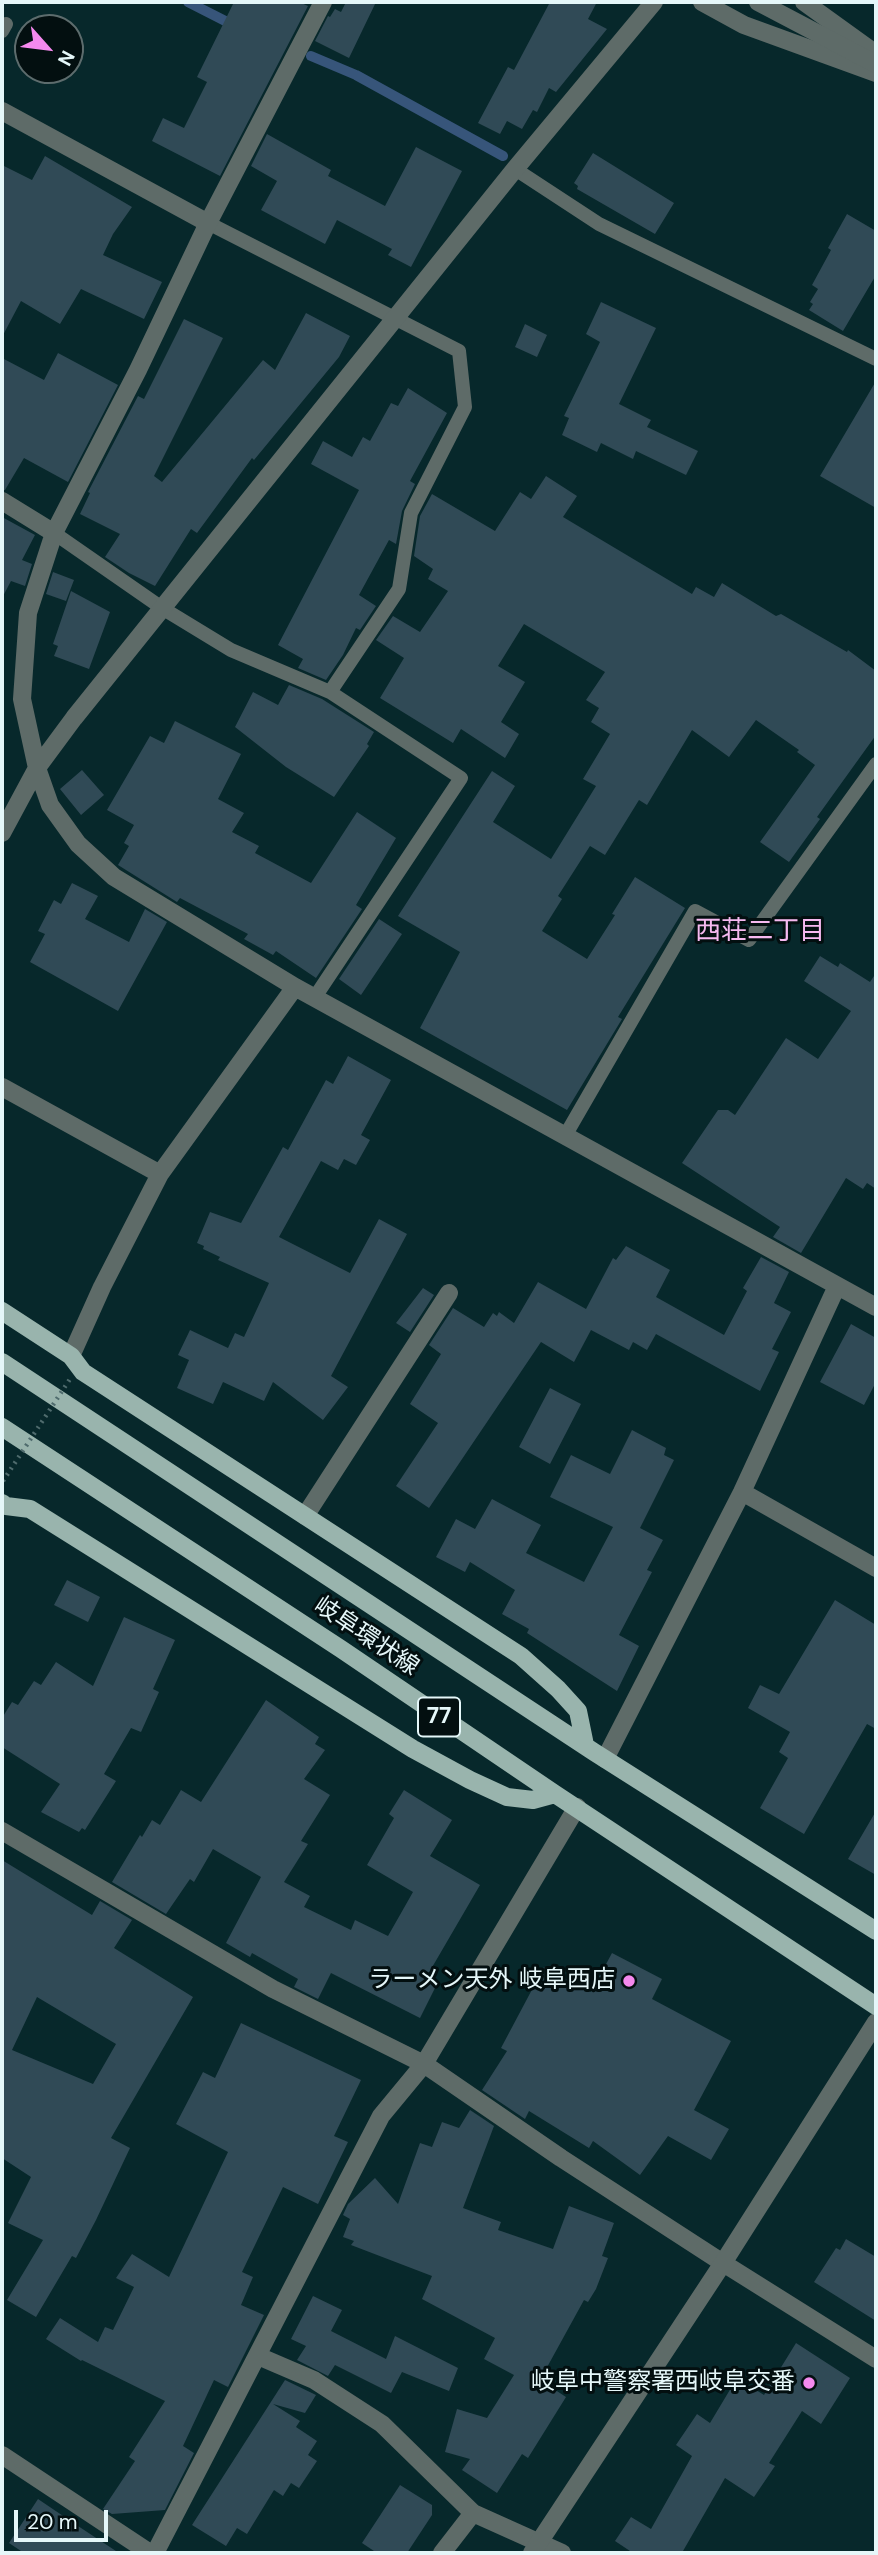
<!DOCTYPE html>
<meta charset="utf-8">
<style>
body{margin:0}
#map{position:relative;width:878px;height:2555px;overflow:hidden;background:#07282b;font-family:"DM Sans",sans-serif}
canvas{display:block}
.frame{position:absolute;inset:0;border:4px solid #e5f7f9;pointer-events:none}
.north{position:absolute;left:14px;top:14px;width:70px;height:70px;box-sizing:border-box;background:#030f10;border:2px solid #5d6c6d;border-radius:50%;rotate:118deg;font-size:19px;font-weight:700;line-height:28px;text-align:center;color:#e5f7f9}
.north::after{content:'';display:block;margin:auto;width:24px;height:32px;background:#f589ee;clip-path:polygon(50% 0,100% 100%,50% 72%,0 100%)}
.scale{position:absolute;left:14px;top:2510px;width:94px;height:32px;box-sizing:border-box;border:4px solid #e5f7f9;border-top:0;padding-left:9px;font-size:21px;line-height:24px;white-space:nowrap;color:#e5f7f9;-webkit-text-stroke:5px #030f10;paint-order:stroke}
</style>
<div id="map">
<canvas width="878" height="2555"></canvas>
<div class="frame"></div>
<div class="north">N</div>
<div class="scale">20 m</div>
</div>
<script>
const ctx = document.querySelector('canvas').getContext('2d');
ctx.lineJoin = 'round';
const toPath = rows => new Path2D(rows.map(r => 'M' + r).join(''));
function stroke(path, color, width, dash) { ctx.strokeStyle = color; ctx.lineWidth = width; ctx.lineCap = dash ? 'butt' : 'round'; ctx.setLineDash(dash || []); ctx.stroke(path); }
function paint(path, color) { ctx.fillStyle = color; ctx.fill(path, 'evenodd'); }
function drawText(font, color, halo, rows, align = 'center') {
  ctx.font = font + ' "DM Sans","Noto Sans JP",sans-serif'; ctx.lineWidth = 6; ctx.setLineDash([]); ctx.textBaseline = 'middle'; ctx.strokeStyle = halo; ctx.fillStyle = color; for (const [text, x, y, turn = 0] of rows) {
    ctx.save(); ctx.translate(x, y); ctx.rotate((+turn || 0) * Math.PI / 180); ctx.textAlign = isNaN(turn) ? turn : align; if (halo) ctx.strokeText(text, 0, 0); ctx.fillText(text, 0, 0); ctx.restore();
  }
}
stroke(toPath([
 [188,2,237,27],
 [311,56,356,75,503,156]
]), '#37557a', 10);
paint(toPath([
 [234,2,299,2,308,6,220,176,152,141,163,118,184,128,207,82,197,77],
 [346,2,376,2,349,58,315,41,328,16,330,17,335,9,341,12],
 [550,2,597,2,588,19,607,29,556,92,549,88,537,112,533,110,522,129,507,121,500,134,478,123,508,67,514,70],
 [267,134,331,170,328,176,385,206,416,147,462,171,411,267,388,255,392,249,337,220,325,244,261,210,277,181,251,166],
 [593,153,674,203,655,234,577,189,578,186,574,183],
 [45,156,132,207,113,234,103,255,162,282,144,319,81,289,60,324,21,301,2,337,2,165,32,180],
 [847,214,876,231,876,275,843,331,809,310,813,304,810,302,818,289,812,285,831,250,828,248],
 [601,302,656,328,619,404,651,420,647,427,698,451,686,475,636,451,633,459,601,443,597,452,562,435,569,418,564,416,600,342,586,334],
 [306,313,350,336,339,357,254,460,252,458,197,533,191,529,155,586,129,573,105,557,120,534,80,514,90,493,88,492,138,396,144,399,184,319,223,338,154,476,162,482,263,360,275,370],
 [525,324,547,335,537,357,515,347],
 [58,353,118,385,68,482,24,458,5,490,2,490,2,358,44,380],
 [876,381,876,508,820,476],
 [408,388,447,413,410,481,415,484,402,511,396,544,389,540,359,595,376,606,360,630,356,628,343,655,326,680,298,668,303,659,278,645,359,490,311,464,323,441,352,457,363,437,370,441,391,403,398,406],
 [546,476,577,496,563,517,692,594,696,587,714,597,722,583,776,616,781,614,847,652,848,650,876,671,876,735,817,817,820,819,789,862,760,842,815,765,797,752,799,750,756,720,729,757,692,730,647,805,639,800,605,855,590,846,558,896,562,899,542,931,587,959,615,915,612,914,635,877,685,908,618,1017,622,1019,567,1110,420,1028,460,952,398,916,492,771,515,786,493,822,551,859,596,786,583,779,610,734,591,722,599,708,586,700,605,672,524,624,498,666,525,682,501,722,519,734,505,758,461,729,453,743,380,698,404,658,376,640,393,616,420,632,448,591,428,579,433,569,414,556,420,516,432,494,495,531,520,492,531,499],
 [2,517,35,535,22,560,32,564,25,586,11,581,2,598],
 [53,572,74,580,66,601,46,594],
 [71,591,110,612,89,669,54,656,58,646,53,644],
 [289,685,322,699,374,732,367,744,369,746,334,797,286,767,235,727,253,692,278,705],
 [175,721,241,754,218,799,244,813,232,832,259,846,255,853,311,883,357,812,396,838,356,905,362,909,316,978,276,951,273,955,244,939,248,934,180,898,177,902,118,865,129,846,124,843,134,825,107,810,150,736,164,743],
 [82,770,104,795,81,815,60,789],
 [72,883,98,896,85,919,129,942,145,909,167,922,118,1011,30,962,45,934,38,931,54,900,61,904],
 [379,919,402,934,361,995,339,979],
 [820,956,838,967,840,963,870,982,876,973,876,1189,867,1183,863,1189,846,1178,801,1253,773,1237,780,1227,682,1163,718,1110,728,1110,735,1115,786,1038,818,1059,851,1011,804,981],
 [348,1056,391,1080,361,1135,370,1140,356,1165,344,1159,338,1170,321,1161,279,1237,350,1273,379,1219,407,1234,331,1376,348,1387,323,1420,273,1382,264,1401,223,1382,213,1404,177,1388,189,1360,178,1355,190,1330,228,1348,235,1333,244,1337,269,1283,218,1260,220,1257,203,1249,204,1246,197,1243,210,1212,241,1223,283,1147,288,1150,326,1080,333,1084],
 [626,1246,670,1270,656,1297,724,1335,747,1291,743,1288,761,1257,789,1272,774,1303,791,1312,772,1349,779,1352,760,1391,656,1334,647,1350,633,1342,629,1350,591,1330,574,1362,541,1342,429,1508,396,1486,438,1423,410,1404,441,1354,429,1345,453,1308,484,1327,493,1313,497,1316,499,1312,514,1323,538,1282,586,1309,613,1258,616,1260],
 [423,1288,434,1295,410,1332,396,1323],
 [851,1324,876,1338,876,1382,864,1405,820,1382],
 [550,1388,581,1404,550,1464,519,1447],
 [632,1430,666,1448,664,1455,674,1460,640,1528,663,1540,647,1570,652,1572,619,1635,639,1646,617,1691,527,1633,529,1629,502,1614,515,1590,470,1562,465,1572,436,1557,456,1519,475,1529,492,1499,541,1525,526,1553,584,1582,613,1527,550,1497,571,1455,610,1474],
 [67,1580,100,1597,88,1622,54,1605],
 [835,1600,876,1625,876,1729,867,1724,804,1834,760,1808,788,1758,779,1752,790,1732,748,1708,760,1685,779,1694],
 [124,1617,175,1640,153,1689,159,1692,141,1732,131,1728,104,1774,116,1781,85,1830,82,1828,79,1832,41,1812,60,1784,2,1747,2,1718,12,1702,18,1705,34,1681,41,1685,56,1662,93,1686],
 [266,1700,319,1737,315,1744,325,1750,304,1779,330,1795,301,1841,308,1844,284,1882,310,1896,304,1907,351,1930,355,1920,388,1936,413,1892,367,1865,394,1818,389,1814,404,1790,452,1820,430,1856,480,1885,427,1976,438,1982,420,2018,331,1973,318,1999,294,1987,298,1979,252,1953,250,1957,226,1943,261,1877,213,1849,194,1882,190,1879,166,1914,112,1882,140,1835,142,1837,152,1820,160,1825,181,1790,201,1802],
 [876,1811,876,1875,848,1859],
 [2,1860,92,1915,100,1901,132,1920,114,1948,193,1997,111,2138,130,2148,96,2220,76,2258,72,2256,36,2317,7,2300,43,2240,8,2223,31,2177,2,2158],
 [37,1997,116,2044,93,2084,12,2050],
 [612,1953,662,1979,652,1999,731,2041,694,2110,729,2129,711,2160,668,2136,640,2175,593,2141,589,2148,529,2111,525,2119,482,2090,507,2051,501,2048,544,1967,591,1992],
 [241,2023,361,2080,334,2136,348,2142,318,2204,283,2187,242,2272,253,2277,241,2305,264,2315,228,2387,214,2380,183,2446,194,2453,165,2510,112,2514,103,2509,135,2461,129,2457,165,2401,82,2360,81,2361,46,2339,60,2318,98,2342,105,2327,113,2330,134,2287,116,2278,132,2254,169,2277,228,2152,176,2124,203,2072,215,2078],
 [470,2110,494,2126,463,2208,501,2222,498,2230,553,2249,569,2206,614,2223,602,2256,608,2258,596,2289,588,2302,584,2300,540,2380,566,2397,528,2458,522,2454,497,2493,462,2470,470,2459,445,2452,457,2409,487,2418,514,2375,484,2359,495,2338,422,2299,432,2276,351,2245,354,2241,343,2237,350,2219,343,2215,348,2204,375,2178,398,2204,420,2143,432,2147,442,2122,459,2128],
 [846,2239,876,2257,876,2321,814,2282,836,2248,840,2250],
 [313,2296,342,2310,331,2331,386,2359,395,2336,458,2368,449,2391,402,2372,391,2393,335,2365,328,2376,297,2360,306,2346,291,2339],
 [796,2343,850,2378,821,2424,802,2411,769,2463,775,2466,754,2497,725,2478,683,2551,687,2553,633,2553,615,2541,631,2517,651,2529,692,2456,676,2445,697,2414,710,2423,737,2378,764,2395],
 [285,2380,316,2395,305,2413,273,2404,300,2421,296,2427,317,2441,308,2455,317,2461,299,2488,291,2483,283,2496,274,2490,247,2534,237,2528,226,2546,192,2525],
 [400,2485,432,2505,432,2515,407,2553,377,2553,362,2543],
 [38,2499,78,2526,119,2553,24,2553,9,2543]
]), '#304a56');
stroke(toPath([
 [2,31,6,24],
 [515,169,599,224,876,359],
 [208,223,459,351,465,407,411,513,399,589,330,692],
 [54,533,162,608,231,650,330,692,461,778,315,997],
 [565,1136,695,911,749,940,876,764]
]), '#5e6b68', 14);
stroke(toPath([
 [323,2,208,223,138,370,54,533,28,613,22,699,37,768,50,805,78,844,114,877,295,987,876,1307],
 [702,2,744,25,876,73],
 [804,2,876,54],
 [2,111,208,223],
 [2,501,54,533],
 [2,833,37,768,74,718,515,169,654,2],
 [2,1087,160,1174],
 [71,1356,102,1287,160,1174,295,987],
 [742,1492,876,1568],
 [305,1516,449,1293],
 [605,1759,742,1492,837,1286],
 [2,1831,273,1989,424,2064,561,2158,723,2263],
 [258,2356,314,2380,382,2424,473,2513,562,2553],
 [2,2455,150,2553],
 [155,2553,381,2116,424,2064,577,1807],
 [442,2553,473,2513]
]), '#5e6b68', 18);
stroke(toPath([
 [758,2,876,64],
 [723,2263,876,2359],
 [532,2553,723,2263,876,2022]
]), '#5e6b68', 18);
stroke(toPath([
 [2,1311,71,1356,83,1372,521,1656,558,1689,578,1711,585,1745],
 [2,1362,594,1752,876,1931],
 [2,1427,341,1649,555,1794,876,2006],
 [2,1503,6,1506,30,1509,413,1749,470,1780,507,1797,533,1800,555,1794]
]), '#99b4ad', 18);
stroke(toPath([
 [3,1481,70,1379]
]), '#4f6b6d', 4.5, [2, 5]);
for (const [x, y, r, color] of [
 [629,1981,7,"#f589ee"],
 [809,2383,7,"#f589ee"]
]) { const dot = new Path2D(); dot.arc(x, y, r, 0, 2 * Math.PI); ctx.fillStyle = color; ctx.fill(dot); stroke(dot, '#030f10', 2.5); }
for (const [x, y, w] of [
 [439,1717,42]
]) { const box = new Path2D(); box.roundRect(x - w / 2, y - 19.5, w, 39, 5); ctx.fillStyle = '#030f10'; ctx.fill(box); stroke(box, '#e5f7f9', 2); }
drawText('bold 23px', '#e5f7f9', null, [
 ["77",439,1717]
]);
drawText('24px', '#e5f7f9', '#030f10', [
 ["岐阜環状線",366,1637,34]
]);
drawText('24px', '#e5f7f9', '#030f10', [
 ["ラーメン天外 岐阜西店",615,1981],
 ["岐阜中警察署西岐阜交番",795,2383]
], 'right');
drawText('26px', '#f6b9f0', '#030f10', [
 ["西荘二丁目",760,932]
]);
</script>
